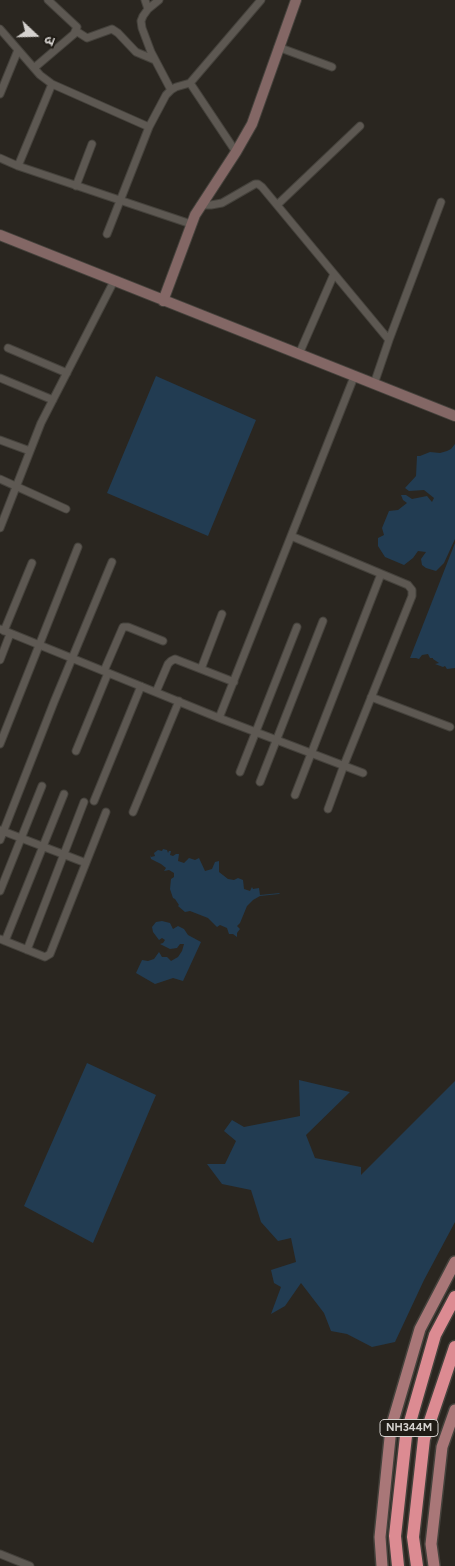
<!DOCTYPE html>
<meta charset="utf-8">
<style>
body{margin:0}
#map{position:relative;width:455px;height:1566px;overflow:hidden;background:#2a2620;font-family:Figtree,"Noto Sans Devanagari",sans-serif}
canvas{display:block}
.north{position:absolute;left:10px;top:10px;width:50px;height:50px;-webkit-text-stroke:4px #201c16;paint-order:stroke;rotate:111deg;font-size:14px;font-weight:700;line-height:20px;text-align:center;color:#d5d2cf}
.north::after{content:'';display:block;margin:auto;width:18px;height:22px;background:#d5d2cf;clip-path:polygon(50% 0,100% 100%,50% 72%,0 100%)}
</style>
<div id="map">
<canvas width="455" height="1566"></canvas>
<div class="north">उ</div>
</div>
<script>
const ctx = document.querySelector('canvas').getContext('2d');
ctx.lineJoin = 'round';
function paint(path, color) { ctx.fillStyle = color; ctx.fill(path, 'evenodd'); }
const toPath = rows => new Path2D(rows.map(r => 'M' + r).join(''));
function stroke(path, color, width, dash) { ctx.strokeStyle = color; ctx.lineWidth = width; ctx.lineCap = dash ? 'butt' : 'round'; ctx.setLineDash(dash || []); ctx.stroke(path); }
function drawText(font, color, halo, rows, align = 'center') {
  ctx.font = font + ' Figtree,sans-serif'; ctx.lineWidth = 4; ctx.setLineDash([]); ctx.textBaseline = 'middle'; ctx.strokeStyle = halo; ctx.fillStyle = color; for (const [text, x, y, turn = 0] of rows) {
    ctx.save(); ctx.translate(x, y); ctx.rotate((+turn || 0) * Math.PI / 180); ctx.textAlign = isNaN(turn) ? turn : align; if (halo) ctx.strokeText(text, 0, 0); ctx.fillText(text, 0, 0); ctx.restore();
  }
}
paint(toPath([
 [156,376,256,420,208,536,107,493],
 [455,444,455,539,444,563,436,571,426,568,422,565,421,559,426,552,418,551,413,558,404,565,385,557,378,546,378,538,384,535,382,528,389,511,398,510,407,503,403,500,401,495,406,495,412,499,427,496,432,502,434,498,424,490,409,491,405,488,416,476,417,456,420,456,430,452,440,453,447,451,451,449],
 [455,543,455,668,447,669,445,666,443,667,435,664,439,663,433,659,433,658,430,658,428,654,422,655,419,659,416,658,410,658],
 [163,849,167,850,168,853,169,851,171,851,170,855,173,856,176,854,179,854,178,861,184,863,189,858,195,860,199,858,205,871,212,869,215,862,219,861,219,872,228,879,234,880,238,878,243,880,244,889,250,891,252,887,253,889,259,888,260,895,280,893,279,894,260,896,253,900,247,906,240,923,237,926,240,929,237,933,237,937,233,934,229,934,227,928,220,925,217,927,208,918,190,911,185,912,178,906,179,905,175,899,173,898,170,889,171,879,174,877,174,873,169,870,164,871,166,868,161,864,151,859,150,855,151,857,155,856,154,853,158,850,162,851],
 [162,921,170,923,173,929,178,926,184,929,188,935,201,942,183,981,173,978,155,984,136,973,142,960,148,961,154,959,159,952,162,957,167,957,171,961,178,957,182,951,184,944,180,944,177,948,170,949,160,944,163,943,165,940,162,938,159,940,153,932,152,927,156,922],
 [87,1063,156,1095,93,1243,24,1206],
 [299,1080,350,1092,306,1135,315,1158,361,1167,361,1175,455,1081,455,1222,424,1280,395,1342,372,1347,347,1334,331,1331,324,1313,301,1283,285,1306,271,1314,281,1287,274,1283,271,1270,296,1262,291,1238,278,1241,261,1222,251,1190,222,1184,207,1164,225,1164,236,1141,224,1131,232,1120,244,1127,300,1116]
]), '#223c52');
const street = toPath([
 [145,0,148,9,143,16,141,21,142,28,151,52,171,90],
 [148,9,159,0],
 [0,29,40,75,52,84,149,127],
 [76,31,87,38,112,29,118,33,136,52,155,60],
 [278,47,332,67],
 [34,68,74,34,77,27,48,0],
 [190,83,261,0],
 [0,94,18,50],
 [0,158,18,166,191,224],
 [18,166,52,84],
 [76,186,92,144],
 [200,205,211,205,222,203,255,184,258,184,262,187,389,340,374,384],
 [277,205,360,126],
 [107,234,149,127,166,95,171,90,176,87,190,83,236,152],
 [389,340,441,202],
 [8,348,67,373],
 [299,354,334,274],
 [0,378,53,400],
 [0,440,30,451],
 [0,479,66,509],
 [0,528,41,423,114,281],
 [291,536,408,585,412,590,412,596,344,765,328,809],
 [0,629,219,718,363,773],
 [4,631,32,563],
 [0,660,10,634],
 [201,669,222,614],
 [104,671,123,627,128,627,163,641],
 [156,692,168,664,171,661,175,659,234,682],
 [371,697,450,727],
 [219,718,354,377],
 [0,744,78,547],
 [76,751,108,673],
 [240,772,297,627],
 [260,782,323,621],
 [295,795,381,574],
 [94,801,141,686],
 [133,812,179,701],
 [0,830,86,863],
 [0,840,54,702,112,562],
 [0,891,42,786],
 [0,939,45,957,50,954,106,812],
 [5,941,64,794],
 [27,950,84,802],
 [0,1554,30,1566]
]);
const secondary = toPath([
 [0,235,455,416],
 [163,301,195,215,236,152,252,124,296,0]
]);
const primary = toPath([
 [382,1566,380,1537,391,1428,420,1329,455,1262],
 [434,1566,431,1544,442,1447,455,1410]
]);
const highway = toPath([
 [398,1566,395,1536,406,1436,435,1335,455,1297],
 [417,1566,413,1537,424,1439,455,1347]
]);
stroke(street, '#45423c', 9);
stroke(secondary, '#45423c', 12);
stroke(primary, '#45423c', 14);
stroke(highway, '#45423c', 15);
stroke(street, '#5d5852', 7);
stroke(secondary, '#836765', 10);
stroke(primary, '#a97778', 11);
stroke(highway, '#dc8b92', 12);
for (const [x, y, w] of [
 [409,1428,58]
]) { const box = new Path2D(); box.roundRect(x - w / 2, y - 8.5, w, 17, 4); ctx.fillStyle = '#201c16'; ctx.fill(box); stroke(box, '#d5d2cf', 1); }
drawText('bold 11px', '#d5d2cf', null, [
 ["NH344M",409,1428]
]);
</script>
